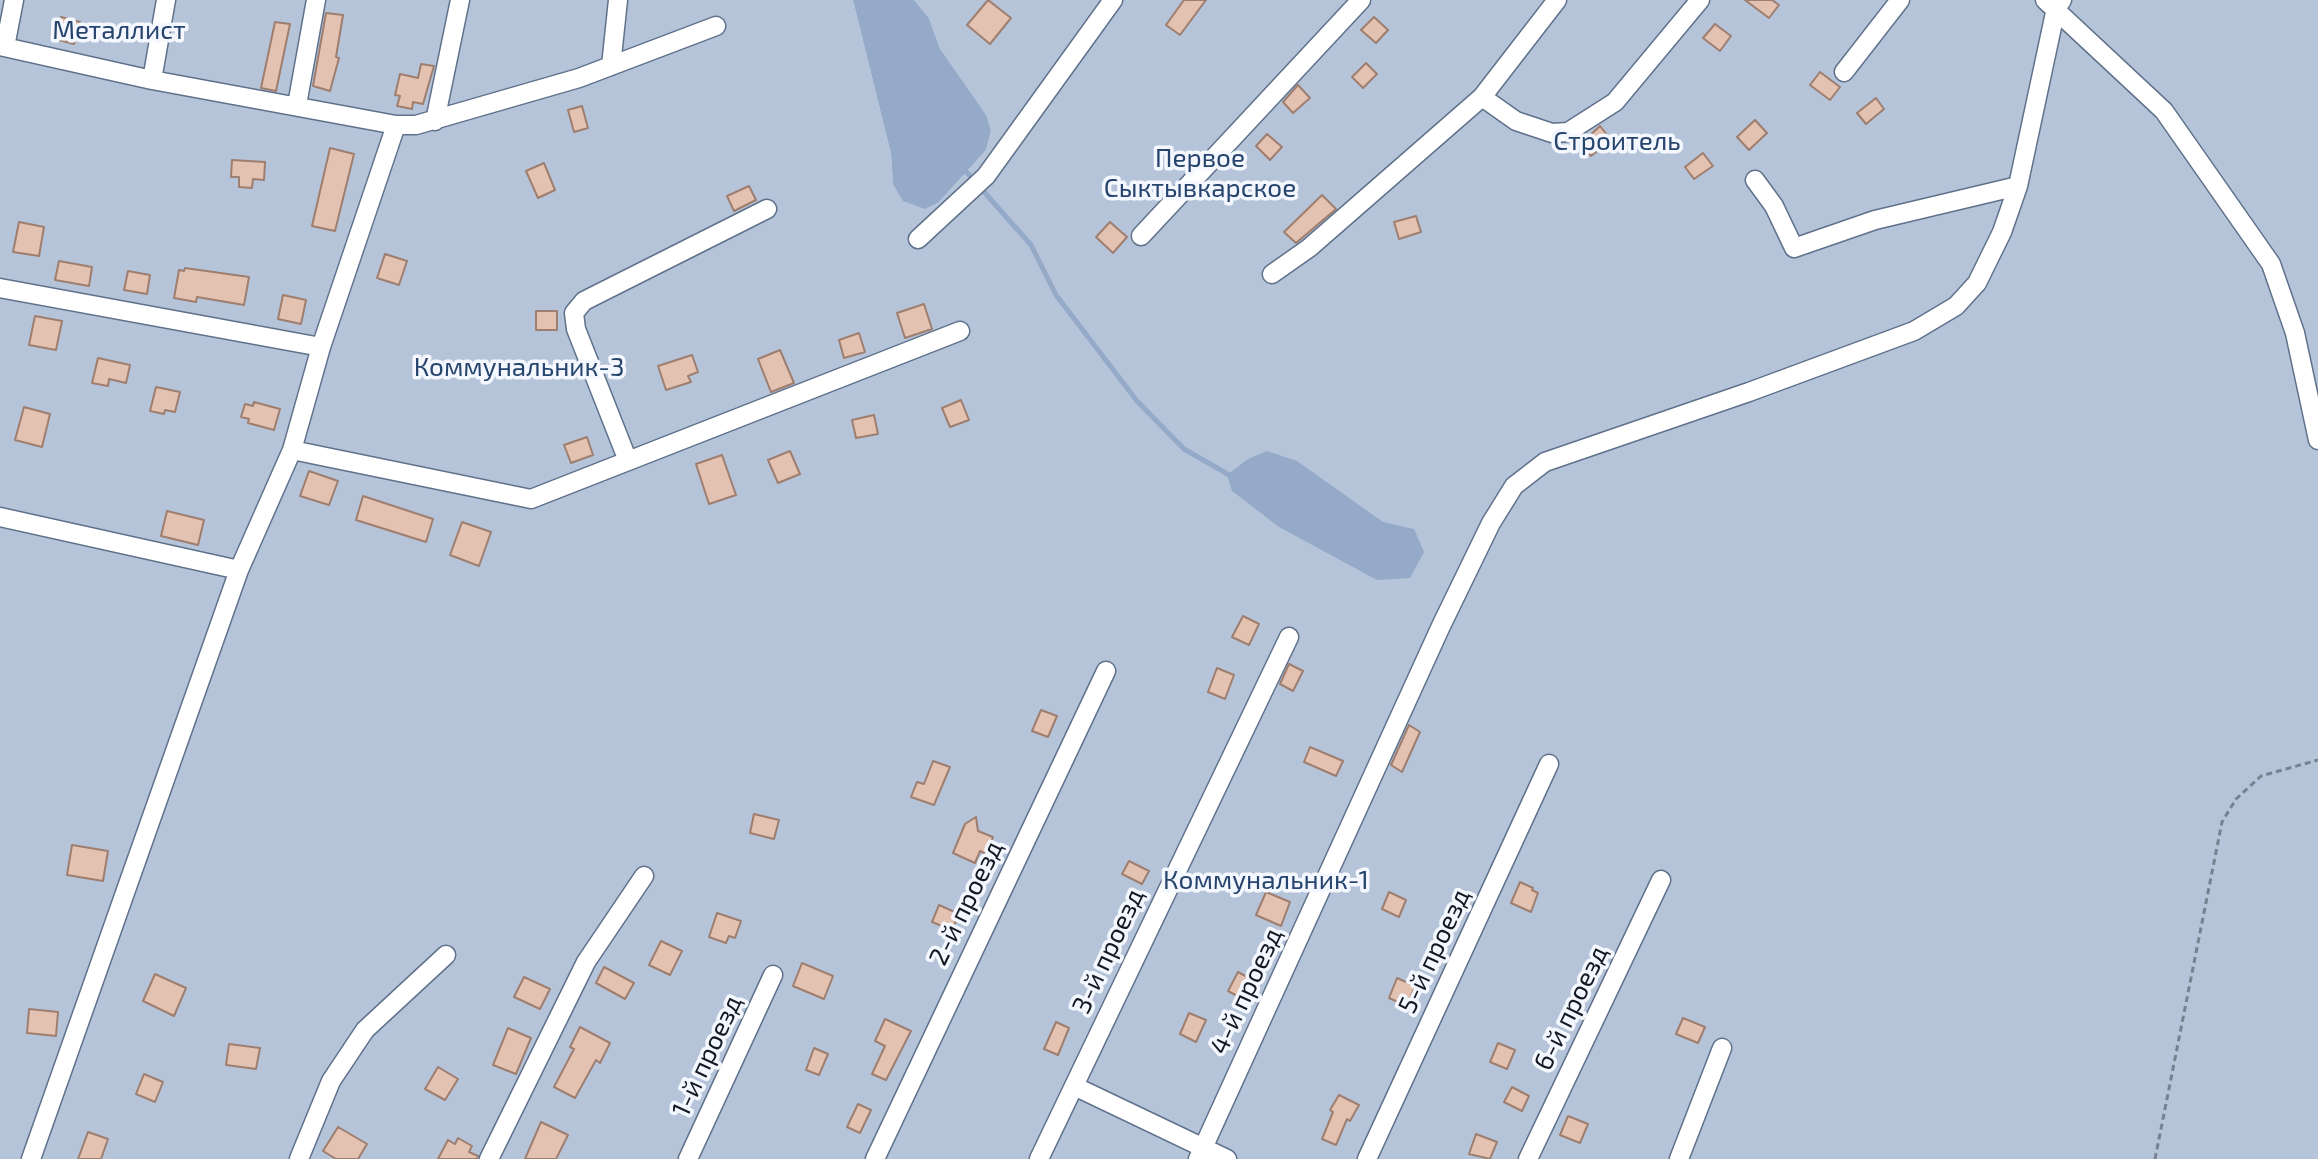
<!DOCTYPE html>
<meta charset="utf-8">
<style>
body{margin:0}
canvas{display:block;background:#dfecfd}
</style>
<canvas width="2318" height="1159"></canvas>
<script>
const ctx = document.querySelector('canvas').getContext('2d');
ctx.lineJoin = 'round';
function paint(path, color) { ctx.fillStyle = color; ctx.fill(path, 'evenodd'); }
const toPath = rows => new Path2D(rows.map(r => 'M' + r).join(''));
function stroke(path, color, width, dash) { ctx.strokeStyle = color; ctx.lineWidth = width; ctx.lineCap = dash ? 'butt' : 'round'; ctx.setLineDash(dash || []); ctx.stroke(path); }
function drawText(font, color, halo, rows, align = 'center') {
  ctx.font = font + ' "Exo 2",sans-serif'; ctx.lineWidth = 7; ctx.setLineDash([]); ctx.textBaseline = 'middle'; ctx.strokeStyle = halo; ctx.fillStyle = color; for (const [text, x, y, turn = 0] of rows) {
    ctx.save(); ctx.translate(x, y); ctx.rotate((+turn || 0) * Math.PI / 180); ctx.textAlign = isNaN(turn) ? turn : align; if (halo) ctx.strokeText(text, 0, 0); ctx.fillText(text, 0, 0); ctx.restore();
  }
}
paint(toPath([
 [0,0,853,0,891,154,893,184,939,202,986,150,991,131,940,49,929,18,914,0,2318,0,2318,1159,0,1159]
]), '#b6c4d9');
paint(toPath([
 [853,0,914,0,929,18,940,49,986,115,991,131,986,150,939,202,925,209,903,201,893,184,891,154],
 [1267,451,1297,461,1383,522,1414,529,1424,552,1410,578,1377,580,1279,527,1232,491,1227,475,1248,459]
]), '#95aac8');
stroke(toPath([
 [963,168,1031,245,1056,295,1137,401,1184,449,1231,476]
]), '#95aac8', 5);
const building = toPath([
 [988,0,1011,18,990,44,967,25,988,0],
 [1184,0,1206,0,1180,35,1166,25,1184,0],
 [1745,0,1772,0,1779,5,1769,18,1745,0],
 [326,13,343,15,336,57,339,58,330,91,313,86,326,13],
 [61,17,80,22,74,44,55,39,61,17],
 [1374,17,1388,30,1376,43,1361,30,1374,17],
 [275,22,290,24,276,91,261,88,275,22],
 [1715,24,1731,36,1720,51,1703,38,1715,24],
 [1366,63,1377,74,1363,88,1352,77,1366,63],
 [421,64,434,66,423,104,413,102,412,109,397,106,400,96,395,95,400,74,418,78,421,64],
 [1820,72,1840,87,1830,100,1810,85,1820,72],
 [1298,85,1310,98,1293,113,1283,102,1298,85],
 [1876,98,1884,109,1866,124,1857,113,1876,98],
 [582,106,588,128,574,132,568,110,582,106],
 [1755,120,1767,133,1749,150,1737,137,1755,120],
 [1600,126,1611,140,1591,156,1582,146,1588,141,1586,139,1600,126],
 [1267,134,1282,147,1270,160,1256,146,1267,134],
 [330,148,354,154,335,231,312,226,330,148],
 [1703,153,1713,166,1694,179,1685,167,1703,153],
 [232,160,265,162,264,180,253,179,252,188,239,187,239,177,231,177,232,160],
 [544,163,555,190,538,198,526,171,544,163],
 [749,186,756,200,734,211,727,196,749,186],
 [1322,195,1336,209,1296,243,1284,232,1322,195],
 [1416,216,1421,232,1399,239,1394,222,1416,216],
 [19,222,44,227,39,256,13,252,19,222],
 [1110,222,1127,237,1113,253,1096,237,1110,222],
 [385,254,407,261,399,285,377,278,385,254],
 [59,261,92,267,89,286,55,280,59,261],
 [185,268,249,277,244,305,197,297,196,302,174,298,179,270,184,271,185,268],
 [128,271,150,275,147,294,124,290,128,271],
 [283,295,306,300,301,324,278,319,283,295],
 [924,304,932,329,905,338,897,313,924,304],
 [536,311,557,311,557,330,536,330,536,311],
 [35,316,62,321,56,350,29,345,35,316],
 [859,333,865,352,844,358,839,340,859,333],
 [780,350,794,383,771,392,758,359,780,350],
 [692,355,698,372,688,376,691,382,666,390,658,366,692,355],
 [98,358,130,365,126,383,109,379,108,386,92,383,98,358],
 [156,387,180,392,175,412,165,410,164,414,150,411,156,387],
 [961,400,969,420,950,427,942,408,961,400],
 [254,402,280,409,274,430,248,423,249,419,241,417,245,404,253,406,254,402],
 [24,407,50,414,42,447,15,440,24,407],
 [874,415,878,434,856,438,852,420,874,415],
 [587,437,593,455,571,463,564,445,587,437],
 [790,451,800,474,778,483,768,460,790,451],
 [722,455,736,495,709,504,696,464,722,455],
 [309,471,338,481,329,505,300,496,309,471],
 [363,496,433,519,426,542,356,520,363,496],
 [167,511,204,520,198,545,161,536,167,511],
 [462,522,491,532,479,566,450,555,462,522],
 [1243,616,1259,624,1249,645,1232,637,1243,616],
 [1289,664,1303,671,1293,691,1280,684,1289,664],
 [1217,668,1234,675,1225,699,1208,692,1217,668],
 [1041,710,1057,716,1048,737,1032,731,1041,710],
 [1409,725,1420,732,1402,772,1391,765,1409,725],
 [1310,747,1343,761,1336,776,1304,762,1310,747],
 [933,761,950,767,934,805,911,797,917,782,924,784,933,761],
 [754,814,779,820,774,839,750,833,754,814],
 [976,817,978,831,993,837,986,854,980,851,975,863,953,853,965,824,976,817],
 [72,845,108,851,103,881,67,875,72,845],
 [1129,861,1149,871,1142,884,1122,874,1129,861],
 [1520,882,1533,888,1532,890,1538,893,1531,912,1511,903,1520,882],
 [1266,892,1290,902,1281,926,1256,915,1266,892],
 [1389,892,1406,900,1399,917,1382,909,1389,892],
 [939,905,959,914,952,930,932,922,939,905],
 [717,913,741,921,735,938,729,936,726,943,709,937,717,913],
 [661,941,682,951,670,975,649,965,661,941],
 [802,963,833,976,824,999,793,986,802,963],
 [604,967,634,983,625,999,596,983,604,967],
 [1238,972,1253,980,1243,999,1228,991,1238,972],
 [155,974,186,988,174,1016,143,1001,155,974],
 [524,977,550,989,540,1009,514,997,524,977],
 [1397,978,1415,986,1407,1006,1389,998,1397,978],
 [29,1009,58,1012,56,1036,27,1033,29,1009],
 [1189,1013,1206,1020,1196,1042,1180,1034,1189,1013],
 [1683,1018,1705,1027,1698,1043,1676,1034,1683,1018],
 [885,1019,911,1031,886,1080,872,1074,885,1046,875,1041,885,1019],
 [1056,1022,1069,1028,1058,1055,1044,1049,1056,1022],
 [580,1027,610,1043,600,1063,596,1060,575,1098,554,1087,574,1049,570,1047,580,1027],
 [508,1028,531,1038,516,1074,493,1065,508,1028],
 [1498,1043,1515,1050,1507,1069,1490,1062,1498,1043],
 [229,1044,260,1048,256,1069,226,1065,229,1044],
 [814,1048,828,1054,819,1075,806,1070,814,1048],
 [438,1067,458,1079,445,1100,425,1089,438,1067],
 [144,1074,163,1082,155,1102,136,1094,144,1074],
 [1512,1087,1529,1096,1522,1111,1504,1102,1512,1087],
 [1339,1095,1359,1105,1350,1121,1347,1119,1336,1145,1322,1139,1333,1112,1330,1110,1339,1095],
 [858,1104,871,1110,860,1133,847,1127,858,1104],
 [1568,1116,1588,1124,1580,1143,1560,1135,1568,1116],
 [541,1122,568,1135,556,1159,525,1159,541,1122],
 [338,1127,367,1144,358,1159,336,1159,323,1151,338,1127],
 [88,1132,108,1139,101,1159,78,1159,88,1132],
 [1476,1134,1497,1142,1490,1159,1469,1154,1476,1134],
 [458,1138,472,1146,469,1152,478,1156,477,1159,438,1159,448,1140,455,1144,458,1138]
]);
paint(building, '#e4c2b1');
stroke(building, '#9e7e6f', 2);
const minor = toPath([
 [2045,0,2164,111,2271,264,2295,333,2318,440],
 [0,46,152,80,396,125,416,125,579,78,716,26],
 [5,47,14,0],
 [611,66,618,0],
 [1844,72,1900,0],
 [152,80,166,0],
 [1482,97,1516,121,1552,133,1568,132,1615,102,1700,0],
 [297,105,316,0],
 [435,121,460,0],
 [1755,180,1774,206,1794,248,1875,220,2018,186],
 [1141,236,1361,0],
 [918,239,986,176,1113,0],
 [1272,274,1309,248,1482,97,1557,0],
 [0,288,321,347],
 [292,450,531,499,960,331],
 [628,461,576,329,574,313,584,301,767,209],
 [0,517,239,570],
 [1074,1086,1227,1159],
 [31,1159,239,570,292,450,321,347,396,125],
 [299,1159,331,1081,365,1030,446,955],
 [489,1159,586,962,644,876],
 [688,1159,773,975],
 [875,1159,1106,671],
 [1039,1159,1289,637],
 [1198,1159,1441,626,1491,523,1514,486,1545,462,1749,392,1914,331,1956,306,1977,283,2002,232,2018,186,2056,8,2062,0],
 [1367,1159,1549,764],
 [1528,1159,1661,880],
 [1679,1159,1722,1048]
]);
stroke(minor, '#5f718b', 21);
stroke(toPath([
 [2155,1159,2222,822,2236,799,2261,776,2318,760]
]), '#77818f', 3, [6, 4]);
stroke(minor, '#fff', 18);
drawText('26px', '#26446e', '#f4f8fe', [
 ["Металлист",119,30],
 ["Строитель",1617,141],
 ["Первое",1200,158],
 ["Сыктывкарское",1200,188],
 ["Коммунальник-3",519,367],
 ["Коммунальник-1",1266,880]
]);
drawText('26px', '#121923', '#f4f8fe', [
 ["2-й проезд",966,903,-64],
 ["3-й проезд",1108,951,-65],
 ["5-й проезд",1434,951,-65],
 ["4-й проезд",1246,991,-65],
 ["6-й проезд",1571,1008,-64],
 ["1-й проезд",707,1056,-65]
]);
</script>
